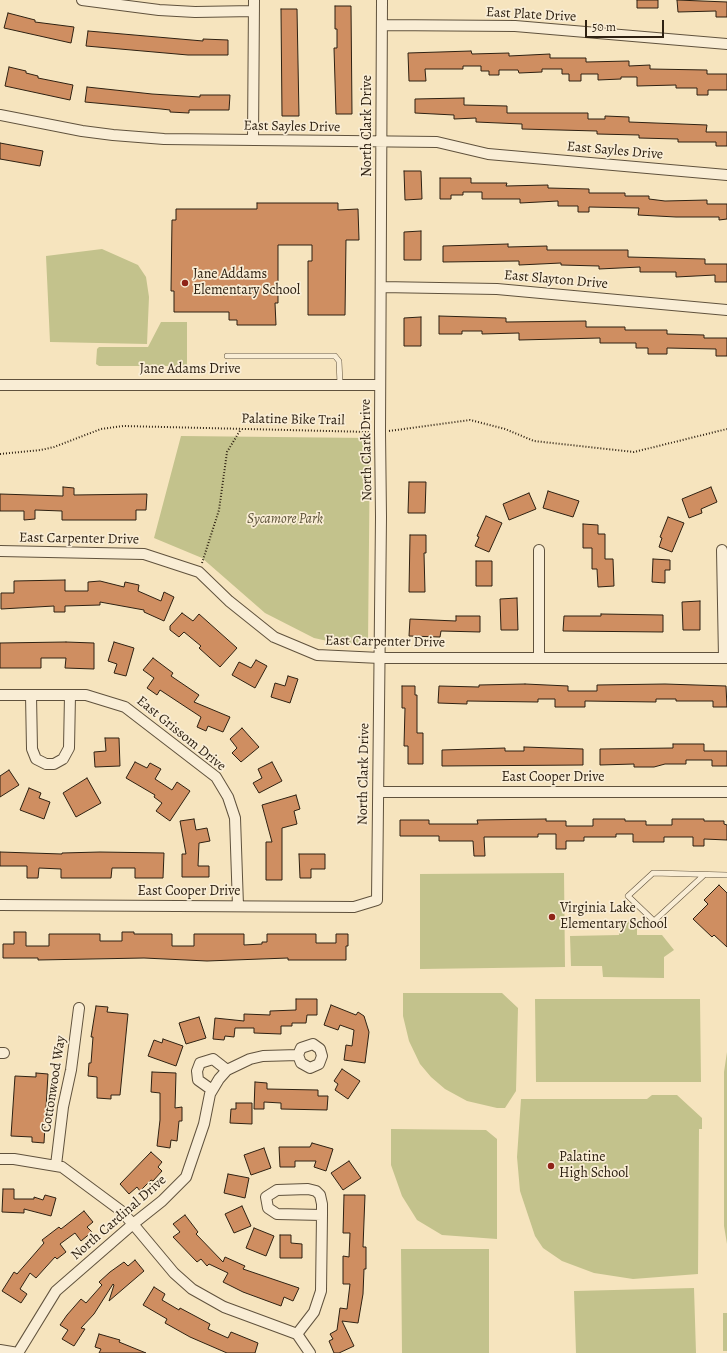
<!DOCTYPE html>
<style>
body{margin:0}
#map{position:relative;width:727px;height:1353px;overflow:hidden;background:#f6e4be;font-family:Alegreya,serif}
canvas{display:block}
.scale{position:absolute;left:585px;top:20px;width:79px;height:18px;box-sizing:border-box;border:2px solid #2e2112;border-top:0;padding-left:5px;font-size:12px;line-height:14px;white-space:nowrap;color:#2e2112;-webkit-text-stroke:3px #f9edd5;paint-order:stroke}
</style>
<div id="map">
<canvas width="727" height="1353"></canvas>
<div class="scale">50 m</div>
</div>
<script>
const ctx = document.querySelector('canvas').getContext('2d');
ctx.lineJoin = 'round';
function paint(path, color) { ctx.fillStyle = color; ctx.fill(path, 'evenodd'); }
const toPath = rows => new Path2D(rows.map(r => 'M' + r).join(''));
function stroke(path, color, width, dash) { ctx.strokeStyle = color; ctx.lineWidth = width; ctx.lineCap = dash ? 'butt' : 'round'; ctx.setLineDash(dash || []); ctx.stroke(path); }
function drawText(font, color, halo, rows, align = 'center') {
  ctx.font = font + ' Alegreya,serif'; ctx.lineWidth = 3.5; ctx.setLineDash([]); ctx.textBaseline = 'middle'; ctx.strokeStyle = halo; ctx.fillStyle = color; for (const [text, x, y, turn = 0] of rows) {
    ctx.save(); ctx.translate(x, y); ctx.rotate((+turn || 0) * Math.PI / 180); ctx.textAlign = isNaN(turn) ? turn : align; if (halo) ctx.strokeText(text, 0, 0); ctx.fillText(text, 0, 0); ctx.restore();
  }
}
paint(toPath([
 [102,249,138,265,146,277,149,297,147,344,50,342,46,256],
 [161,322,187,322,187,366,99,366,96,364,97,349,99,347,148,347],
 [181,436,370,438,368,644,337,643,314,638,265,613,202,558,154,538],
 [564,873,565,967,420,969,420,874],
 [637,920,637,935,662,935,674,950,664,957,664,978,603,977,602,966,571,966,570,936,619,935,619,921],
 [403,993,502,993,518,1008,516,1091,505,1108,497,1108,467,1101,445,1089,431,1077,420,1064,409,1041,403,1016],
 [535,999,700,999,701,1082,536,1082],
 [727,1052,727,1244,724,1226,724,1072],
 [652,1095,677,1095,702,1118,702,1129,699,1129,698,1274,633,1279,594,1273,562,1261,543,1248,535,1236,520,1191,517,1157,521,1099,647,1099],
 [391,1129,486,1130,497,1139,497,1239,442,1235,417,1220,402,1196,391,1165],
 [401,1249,489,1249,489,1353,402,1353],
 [694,1288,696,1353,576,1353,574,1291],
 [723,1313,727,1313,727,1351,723,1351]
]), '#c3c28c');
const building = toPath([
 [637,0,658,0,658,8,637,8,637,0],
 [677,0,727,2,727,17,716,17,716,11,678,12,677,0],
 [335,6,351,6,352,114,336,114,334,48,337,48,337,29,335,29,335,6],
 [281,9,297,9,299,116,282,116,281,9],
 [8,13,35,20,35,22,74,27,71,43,4,28,8,13],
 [88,31,203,41,203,39,228,40,228,55,188,55,86,46,88,31],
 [471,51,472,54,509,53,509,56,550,54,550,58,586,58,586,62,629,61,629,66,650,65,650,69,707,70,707,74,727,74,727,90,708,90,708,95,697,95,697,88,676,88,676,85,637,86,637,77,621,77,621,79,598,80,598,74,581,74,581,81,569,81,569,74,562,74,562,69,542,69,542,72,519,73,518,70,499,70,499,75,489,75,489,71,481,71,481,66,463,66,463,69,425,69,426,81,409,81,408,53,471,51],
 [9,67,26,71,26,73,38,76,38,78,73,85,70,100,5,86,9,67],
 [87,87,152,94,200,97,200,95,230,95,229,110,189,110,189,113,170,112,170,110,161,109,85,102,87,87],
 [464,98,464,105,507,106,507,113,588,113,588,119,605,119,605,116,629,117,629,122,707,125,706,132,727,132,727,146,716,146,716,142,678,142,678,139,639,138,639,135,597,134,597,131,522,129,522,124,476,122,476,118,454,119,454,115,415,113,415,99,464,98],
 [0,143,43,151,40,166,0,159,0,143],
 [404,171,421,171,422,199,405,200,404,171],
 [440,178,471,178,471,183,507,183,506,186,548,185,548,188,589,189,589,193,625,193,625,196,649,196,649,199,665,201,707,200,707,204,727,204,727,219,719,220,719,217,676,217,638,215,639,208,589,207,589,212,578,212,578,206,558,206,558,201,520,203,520,199,482,199,482,192,463,192,463,195,451,195,451,199,440,199,440,178],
 [257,203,338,203,338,210,358,209,359,240,346,240,345,315,308,315,308,261,312,261,312,245,278,245,278,303,275,303,276,325,237,325,237,320,229,320,229,312,174,312,174,291,171,291,172,220,176,220,176,209,257,209,257,203],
 [421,231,421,260,404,260,404,232,421,231],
 [508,244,508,247,547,246,547,250,628,250,628,257,705,259,705,264,727,264,727,282,715,282,715,275,676,277,676,272,640,272,640,267,599,269,599,266,561,265,561,263,519,265,519,261,443,262,443,246,508,244],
 [439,316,506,318,506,322,586,321,586,327,625,327,625,330,667,330,667,334,704,335,704,338,727,338,727,356,716,356,716,349,667,348,667,354,648,354,648,348,636,348,636,343,600,343,600,338,519,340,519,333,482,334,482,331,462,331,462,334,439,334,439,316],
 [421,317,421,346,404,346,404,318,421,317],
 [409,482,426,482,425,513,408,513,409,482],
 [63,487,74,488,74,495,147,494,146,510,136,510,136,520,62,520,62,511,35,510,35,519,24,520,24,511,0,511,0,494,63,496,63,487],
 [711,487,717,502,701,509,702,513,689,518,682,499,711,487],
 [548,491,579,501,573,517,543,508,548,491],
 [529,493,536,509,509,520,503,504,529,493],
 [486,516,502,523,489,552,475,546,479,537,477,536,486,516],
 [668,517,684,523,672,552,659,547,662,538,660,537,668,517],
 [583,524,598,525,598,534,605,534,605,559,613,559,614,586,598,587,597,569,592,569,592,548,583,548,583,524],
 [410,535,426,535,426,553,424,553,425,592,409,592,410,535],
 [653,559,670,560,670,570,665,570,665,583,652,582,653,559],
 [476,561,492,561,492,586,476,586,476,561],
 [65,580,65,591,88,591,88,582,100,581,124,587,125,582,139,585,138,591,161,601,164,592,174,597,164,621,144,612,144,610,100,602,100,605,65,606,65,612,54,612,54,606,1,609,1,593,14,593,14,581,65,580],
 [517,598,518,630,501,630,500,599,517,598],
 [700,601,700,630,683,630,682,602,700,601],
 [182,613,193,621,199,614,237,648,220,667,199,648,201,646,184,632,179,637,170,630,170,626,182,613],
 [601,614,663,615,663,632,563,631,564,616,601,616,601,614],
 [456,616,480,616,480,632,441,631,440,637,409,636,410,619,456,621,456,616],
 [66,642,94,643,94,669,65,668,66,658,41,658,41,668,0,668,0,643,66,642],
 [114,642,134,648,126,676,114,673,117,664,108,661,114,642],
 [153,658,173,673,171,676,199,695,194,702,230,717,223,732,208,726,206,731,197,727,201,717,160,690,157,695,147,688,154,678,143,670,153,658],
 [256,660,267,666,255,688,232,675,239,662,251,668,256,660],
 [288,676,298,679,290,703,271,697,275,683,285,686,288,676],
 [525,684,568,686,568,691,597,691,597,685,665,684,726,686,727,707,713,707,713,701,676,701,676,699,656,699,656,702,585,701,585,707,555,707,555,699,538,699,538,702,467,701,467,704,438,703,439,686,479,687,479,685,525,684],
 [402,686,415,686,415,695,417,695,417,733,423,733,423,764,408,764,408,746,404,746,405,708,402,708,402,686],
 [242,728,259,747,241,762,232,753,237,748,230,739,242,728],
 [105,738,119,738,120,766,95,767,94,752,106,751,105,738],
 [673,744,704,744,704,751,727,751,727,766,712,766,712,760,686,760,686,764,665,764,654,767,634,767,634,764,600,765,600,749,673,748,673,744],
 [524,747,583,749,583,765,442,766,442,750,505,748,505,751,524,751,524,747],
 [135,762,147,768,150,763,161,769,155,779,172,790,177,782,190,791,170,821,156,811,162,803,154,797,155,795,126,778,135,762],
 [272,762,282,781,259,793,253,783,262,778,258,769,272,762],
 [9,770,19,785,0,797,0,776,9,770],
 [87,778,101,803,76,817,63,793,87,778],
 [29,788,41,793,39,798,50,802,44,819,20,810,29,788],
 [296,795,300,809,294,811,297,824,282,828,282,880,266,880,266,842,272,842,262,805,296,795],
 [194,819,196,830,207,828,210,841,199,843,198,866,209,866,209,877,182,877,182,854,186,854,180,821,194,819],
 [546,819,546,821,566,821,566,826,593,826,593,819,625,819,625,821,646,821,646,825,672,825,672,819,704,819,704,821,724,821,724,824,727,825,727,840,704,839,704,846,693,846,693,837,664,837,664,842,633,842,633,834,616,834,616,837,584,837,584,841,566,841,566,849,556,849,556,834,538,834,538,837,484,837,485,856,474,856,473,841,439,841,439,836,400,836,400,820,429,820,429,824,478,824,477,820,546,819],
 [0,852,62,854,62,853,100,852,164,853,163,878,135,878,135,868,112,868,111,878,61,878,61,869,39,868,38,878,27,878,27,866,0,866,0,852],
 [299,854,325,854,325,869,311,869,311,878,300,878,299,854],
 [719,885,727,893,727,947,714,935,712,937,693,919,708,904,704,900,719,885],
 [14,932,26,932,26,946,49,946,49,934,100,934,100,941,122,941,122,932,134,932,134,934,172,934,172,946,194,946,194,934,244,934,244,945,262,944,262,942,267,942,267,934,316,934,316,943,336,943,336,934,348,934,348,946,346,946,346,960,288,960,288,958,207,961,144,958,38,960,38,958,3,958,3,944,14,944,14,932],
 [296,999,317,999,317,1015,307,1015,306,1023,292,1023,292,1026,281,1026,281,1034,254,1033,254,1028,235,1028,234,1037,225,1036,224,1040,213,1039,215,1018,244,1021,244,1014,270,1015,270,1011,296,1010,296,999],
 [331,1005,356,1015,358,1012,364,1016,369,1032,365,1063,344,1060,346,1045,352,1046,354,1030,340,1025,338,1030,324,1025,331,1005],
 [96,1006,108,1007,107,1012,128,1014,120,1095,111,1095,111,1099,97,1098,97,1077,88,1076,89,1063,91,1063,93,1037,91,1037,96,1006],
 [199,1017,206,1038,186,1044,179,1023,199,1017],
 [163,1039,183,1046,176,1066,148,1056,154,1040,162,1043,163,1039],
 [342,1069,360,1081,348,1099,335,1090,338,1084,334,1081,342,1069],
 [152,1072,176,1073,175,1108,182,1107,182,1121,179,1121,177,1141,171,1140,170,1148,157,1146,160,1120,160,1093,151,1092,152,1072],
 [36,1073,48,1074,44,1143,32,1142,32,1137,11,1136,15,1076,36,1077,36,1073],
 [255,1082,267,1083,267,1089,318,1090,318,1096,328,1096,327,1110,281,1109,281,1103,264,1102,264,1109,254,1109,255,1082],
 [236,1103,252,1103,252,1124,230,1123,231,1109,236,1109,236,1103],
 [312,1143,333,1149,326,1171,314,1167,316,1161,295,1161,295,1167,280,1167,279,1147,310,1147,312,1143],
 [264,1148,271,1168,251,1175,244,1155,264,1148],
 [151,1152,162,1162,158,1167,162,1171,153,1181,151,1180,140,1191,137,1187,129,1194,120,1184,151,1152],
 [349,1161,361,1178,343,1190,331,1173,349,1161],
 [228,1174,249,1178,245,1198,224,1193,228,1174],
 [3,1189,14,1189,14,1199,34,1199,34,1197,43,1200,45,1195,56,1198,51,1216,24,1209,24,1213,2,1212,3,1189],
 [344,1195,365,1195,363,1247,366,1247,366,1269,364,1269,363,1294,358,1323,342,1321,354,1346,339,1353,334,1353,329,1341,333,1339,330,1334,337,1330,340,1308,347,1309,350,1284,343,1284,343,1256,349,1257,350,1233,343,1233,344,1195],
 [242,1206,251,1226,234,1233,225,1214,242,1206],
 [84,1211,93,1222,87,1227,92,1232,81,1241,75,1233,60,1244,66,1252,57,1259,55,1257,36,1278,30,1273,20,1289,27,1294,21,1303,2,1291,14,1272,17,1274,44,1243,42,1240,59,1227,61,1229,84,1211],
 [185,1215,198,1232,196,1234,223,1262,225,1257,245,1266,243,1269,299,1288,293,1301,284,1297,281,1306,243,1292,223,1282,228,1273,209,1264,207,1266,201,1259,197,1262,173,1237,180,1232,173,1224,185,1215],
 [254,1228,274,1236,266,1256,246,1248,254,1228],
 [280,1235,291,1235,291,1243,302,1244,302,1258,280,1258,280,1235],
 [135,1260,144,1271,109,1301,114,1285,113,1284,94,1314,81,1328,85,1329,74,1346,62,1339,68,1330,60,1325,67,1315,81,1299,86,1303,102,1285,99,1282,110,1272,124,1262,128,1266,135,1260],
 [154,1287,165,1294,162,1300,179,1310,180,1308,210,1324,208,1329,228,1338,231,1332,258,1343,255,1353,227,1353,190,1337,165,1323,167,1319,143,1305,154,1287],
 [99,1334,120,1340,119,1342,146,1353,99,1353,101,1349,95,1347,99,1334]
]);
paint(building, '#cf8e61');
stroke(building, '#2e2112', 1);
const lane = toPath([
 [227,356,335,356,339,361,340,384],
 [704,875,654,921,628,896,653,873,727,875]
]);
const street = toPath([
 [82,0,159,10,195,12,254,11],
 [382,25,515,26,727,44],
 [0,115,82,131,113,135,164,139,437,142,488,154,727,175],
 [253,140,254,0],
 [381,287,497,289,727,310],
 [0,385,380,385],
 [539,550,539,658],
 [722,550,724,658],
 [0,551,144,554,199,572,229,601,274,637,317,655,380,658,727,658],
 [0,695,86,695,125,707,216,777,228,797,235,818,238,906],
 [31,695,32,749,36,759,46,764,54,764,63,759,69,748,70,695],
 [379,792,727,792],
 [0,905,354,907,377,900,381,517,380,431,382,0],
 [0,1053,4,1053],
 [212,1090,198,1080,197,1071,200,1063,213,1059,227,1070],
 [0,1159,14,1159,62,1167,120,1210,133,1224,174,1273,192,1289,224,1307,297,1334,310,1353],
 [56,1165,63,1107,71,1070,79,1008],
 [297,1334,314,1312,321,1291,322,1215,322,1204,320,1195,316,1191,308,1189,277,1190,266,1197,268,1208,277,1214,322,1215],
 [0,1350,18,1353],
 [18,1353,56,1291,133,1224,162,1201,186,1177,204,1124,210,1094,219,1079,227,1070,250,1059,263,1056,298,1055,301,1063,310,1068,319,1064,322,1056,320,1049,313,1044,301,1048,298,1055]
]);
stroke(lane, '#60523d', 6);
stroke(street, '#60523d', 12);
stroke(toPath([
 [389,431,470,420,505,429,534,441,634,452,727,429],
 [0,454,41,450,54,447,101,429,123,426,370,432],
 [202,563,219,510,227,452,241,429]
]), '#2e2112', 2, [1, 2]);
stroke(lane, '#f9edd5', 5);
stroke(street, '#f9edd5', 10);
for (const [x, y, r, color] of [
 [185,283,4,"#8f2418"],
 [552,917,4,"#8f2418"],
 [551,1166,4,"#8f2418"]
]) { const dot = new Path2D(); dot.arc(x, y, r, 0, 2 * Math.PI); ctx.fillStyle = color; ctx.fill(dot); stroke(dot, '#f9edd5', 1.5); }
drawText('14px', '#2e2112', '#f9edd5', [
 ["East Plate Drive",531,15,3],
 ["North Clark Drive",368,126,-90],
 ["East Sayles Drive",292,127,1],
 ["East Sayles Drive",615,151,5],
 ["East Slayton Drive",556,280,5],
 ["Jane Adams Drive",190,370],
 ["Palatine Bike Trail",293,420,1],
 ["North Clark Drive",367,450,-91],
 ["East Carpenter Drive",79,539,1],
 ["East Carpenter Drive",385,642,1],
 ["East Grissom Drive",181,734,39],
 ["North Clark Drive",364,774,-89],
 ["East Cooper Drive",553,778],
 ["East Cooper Drive",189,892],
 ["Cottonwood Way",54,1084,-81],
 ["North Cardinal Drive",119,1218,-41]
]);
drawText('14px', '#2e2112', '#f9edd5', [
 ["Jane Addams",193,275],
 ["Elementary School",193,291],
 ["Virginia Lake",560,909],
 ["Elementary School",560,925],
 ["Palatine",559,1158],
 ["High School",559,1174]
], 'left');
drawText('italic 14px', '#5b5137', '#f9edd5', [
 ["Sycamore Park",285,520]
]);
</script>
